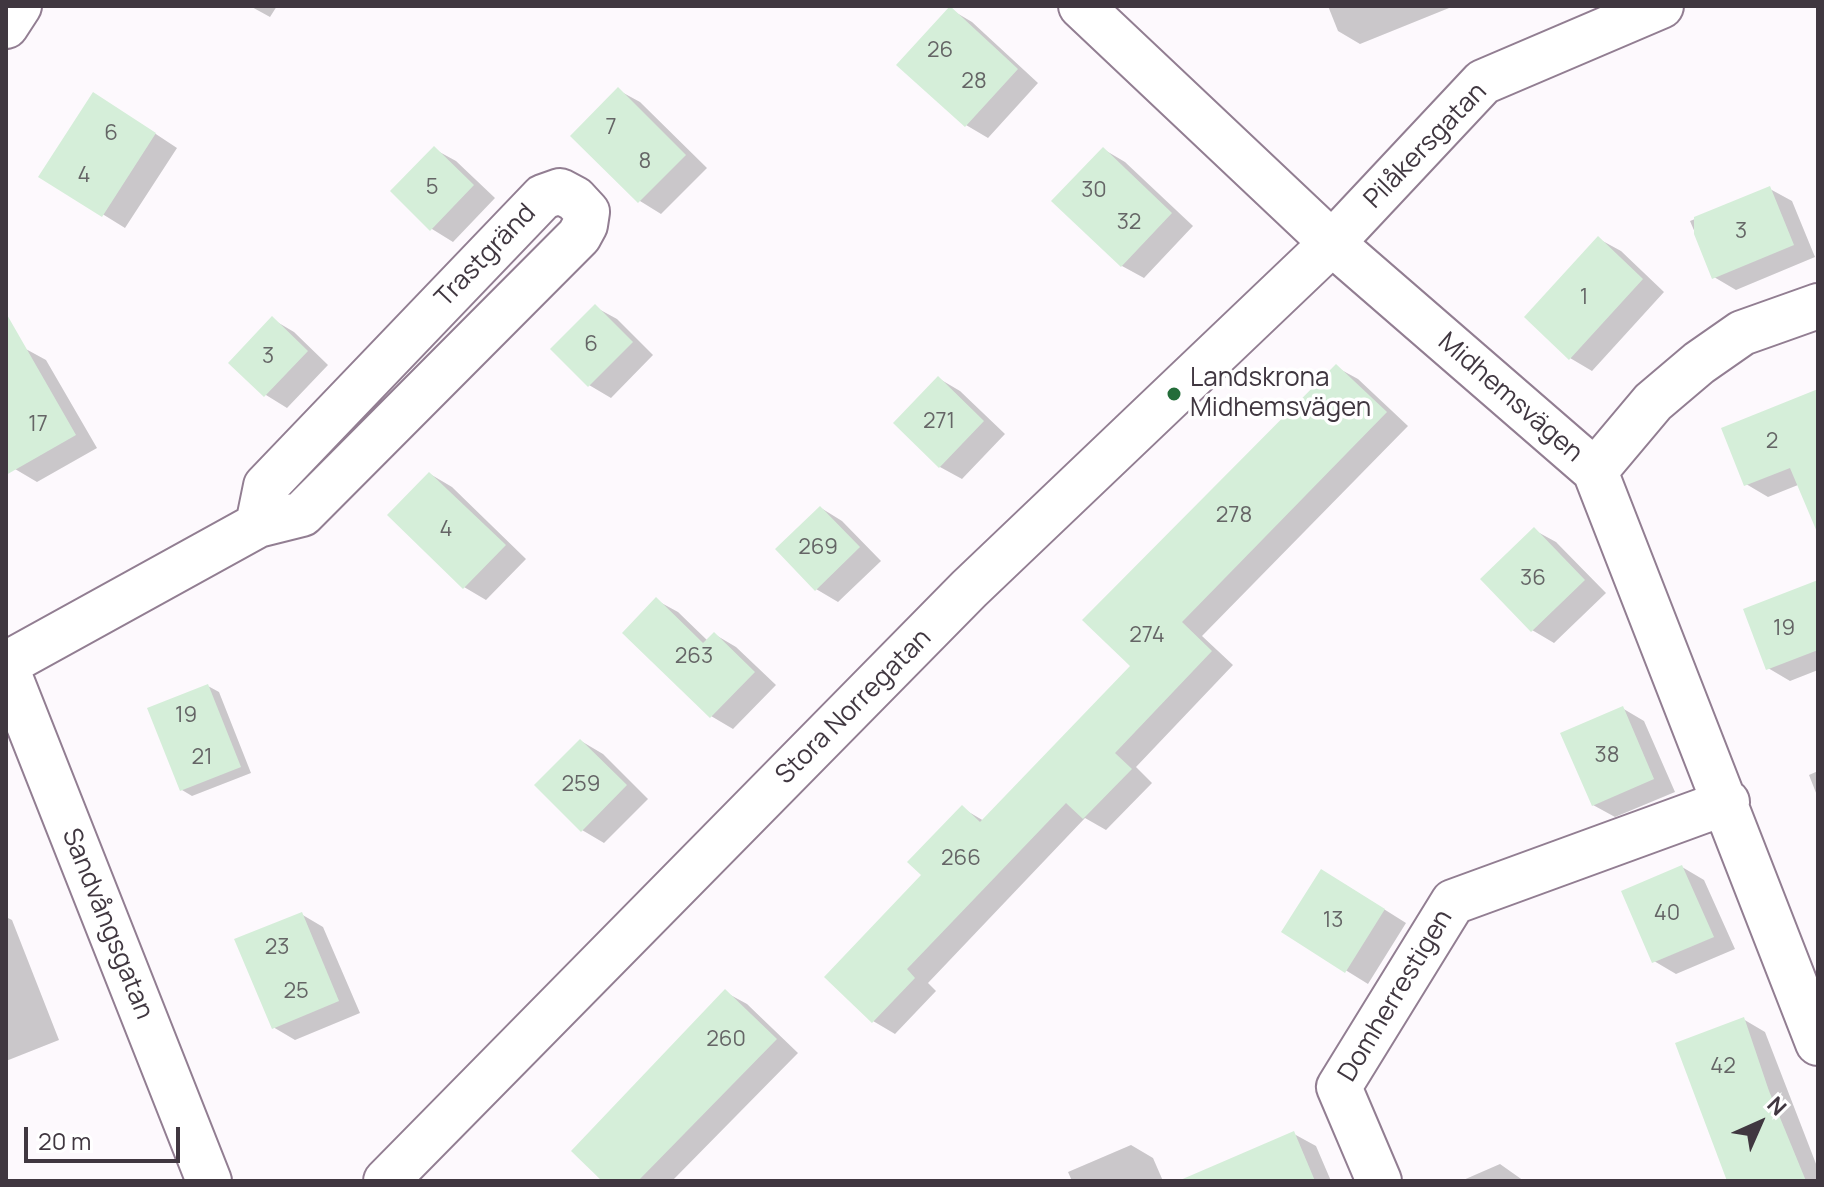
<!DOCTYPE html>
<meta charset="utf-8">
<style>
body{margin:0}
#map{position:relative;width:1824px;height:1187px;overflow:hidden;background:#fdf9fd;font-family:Manrope,sans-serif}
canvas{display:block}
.frame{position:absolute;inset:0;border:8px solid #403740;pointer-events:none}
.north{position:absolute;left:1720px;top:1083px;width:80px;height:80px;-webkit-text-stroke:6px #fff;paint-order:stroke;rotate:45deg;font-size:22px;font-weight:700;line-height:32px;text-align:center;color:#403740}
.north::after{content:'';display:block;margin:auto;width:28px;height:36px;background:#403740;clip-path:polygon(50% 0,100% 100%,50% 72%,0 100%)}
.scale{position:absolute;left:24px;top:1127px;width:156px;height:36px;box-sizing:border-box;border:4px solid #403740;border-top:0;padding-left:10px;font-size:24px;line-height:28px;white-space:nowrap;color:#403740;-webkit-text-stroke:6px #fff;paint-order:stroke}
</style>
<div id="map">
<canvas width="1824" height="1187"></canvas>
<div class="frame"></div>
<div class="north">N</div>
<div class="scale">20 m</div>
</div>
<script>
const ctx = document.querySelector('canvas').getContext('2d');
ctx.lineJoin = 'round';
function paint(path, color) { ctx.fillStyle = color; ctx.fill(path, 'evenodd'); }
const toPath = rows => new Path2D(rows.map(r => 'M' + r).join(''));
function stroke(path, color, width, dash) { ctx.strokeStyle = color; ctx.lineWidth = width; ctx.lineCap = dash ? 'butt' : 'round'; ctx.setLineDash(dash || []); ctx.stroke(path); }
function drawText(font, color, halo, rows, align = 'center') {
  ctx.font = font + ' Manrope,sans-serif'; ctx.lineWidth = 7; ctx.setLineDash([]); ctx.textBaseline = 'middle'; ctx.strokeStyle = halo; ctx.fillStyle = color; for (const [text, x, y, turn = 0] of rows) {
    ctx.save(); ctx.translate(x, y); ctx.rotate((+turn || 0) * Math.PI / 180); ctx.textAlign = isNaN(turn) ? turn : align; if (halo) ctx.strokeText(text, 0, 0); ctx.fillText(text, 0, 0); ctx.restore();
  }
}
paint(toPath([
 [250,6,277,6,270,17],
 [1328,6,1454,6,1360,44,1338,31],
 [950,9,972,22,1038,83,988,138,966,125],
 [618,90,640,102,707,168,661,214,640,201],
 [115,107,177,148,125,228,41,176],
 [434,149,456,161,495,198,453,242,432,229],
 [1103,149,1125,162,1193,226,1144,278,1122,266],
 [1770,189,1792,201,1815,257,1736,290,1714,277,1690,221],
 [1599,239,1621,251,1664,292,1592,371,1570,358],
 [595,307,617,319,653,355,611,398,589,385],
 [272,319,294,332,328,365,287,408,266,395],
 [24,348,46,360,97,448,37,482,15,469,6,453,6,358],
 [1336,367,1358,379,1408,426,1202,636,1233,665,1136,767,1152,783,1106,830,1085,818,928,983,936,991,895,1034,873,1021,924,875,962,808,984,821,1133,666],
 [938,378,960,391,1005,434,962,479,940,467,896,423],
 [1818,398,1818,477,1768,497,1746,484],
 [430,474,452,487,526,559,486,600,464,587],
 [821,508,842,521,881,561,838,602,816,589],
 [1534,530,1556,542,1606,593,1554,643,1532,630],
 [1818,582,1818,670,1790,681,1768,668],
 [656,600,678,612,708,641,714,634,736,647,776,685,733,729,711,716],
 [208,686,219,692,251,773,192,796,182,790],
 [1622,708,1644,721,1675,792,1615,817,1593,805],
 [581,741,603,754,648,799,604,843,582,830],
 [1818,771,1818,798,1809,775],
 [1682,867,1704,880,1735,949,1676,974,1654,961],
 [1344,884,1406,923,1368,984,1284,932],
 [301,914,323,927,360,1013,295,1040,273,1027],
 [6,917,12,920,59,1040,6,1061],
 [725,992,747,1004,798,1053,672,1181,605,1181],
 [1743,1019,1765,1032,1818,1169,1818,1181,1732,1181],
 [1294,1134,1316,1146,1331,1181,1242,1181],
 [1131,1145,1153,1158,1163,1181,1072,1181,1068,1172],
 [1500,1164,1524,1181,1461,1181]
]), '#0003');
paint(toPath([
 [950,6,1018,69,965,127,896,65],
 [618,87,686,155,638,203,570,136],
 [93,92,156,133,102,217,38,177],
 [434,146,474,185,430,231,390,191],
 [1103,147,1172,213,1121,267,1051,201],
 [1770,186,1794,245,1712,279,1694,234,1694,217],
 [1598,236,1643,279,1569,360,1524,317],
 [595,304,633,342,588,387,550,349],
 [6,313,76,435,6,475],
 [272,316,308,351,264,397,228,363],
 [1336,364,1387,412,1182,622,1212,651,1115,753,1132,769,1083,819,1066,803,907,969,915,978,872,1023,824,977,921,875,907,862,962,805,980,822,1130,666,1082,620],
 [938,376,984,421,939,468,893,423],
 [1818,389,1818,532,1817,532,1790,468,1744,486,1721,428],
 [429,472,506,545,463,589,387,515],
 [820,506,860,547,815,591,775,549],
 [1534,527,1585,580,1531,632,1480,579],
 [1818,580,1818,650,1766,670,1743,609],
 [656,597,703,643,714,632,755,672,710,718,622,633],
 [208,684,241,767,180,791,147,708],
 [1623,706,1654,779,1592,806,1560,733],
 [580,739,627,785,581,832,534,785],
 [1682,865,1714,937,1652,963,1621,891],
 [1321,869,1385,909,1345,973,1281,932],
 [302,912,339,1001,272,1029,234,939],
 [725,989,777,1039,638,1181,602,1181,571,1151],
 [1744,1017,1769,1091,1806,1181,1727,1181,1675,1043],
 [1294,1131,1315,1181,1178,1181]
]), '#d5eed9');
const minor = toPath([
 [1081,6,1332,243,1595,471,1818,1043],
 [6,26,19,6],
 [1595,471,1653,402,1699,363,1742,333,1818,306],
 [6,664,258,525,302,514,579,236,585,225,587,212,575,199,560,191,543,197,266,486,258,525],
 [6,667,209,1181],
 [386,1181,969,589,1332,243,1483,82,1661,6],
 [1379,1181,1339,1087,1453,902,1727,802]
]);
stroke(minor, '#927e92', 48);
stroke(minor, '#fff', 44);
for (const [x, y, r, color] of [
 [1174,394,8,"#246d3a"]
]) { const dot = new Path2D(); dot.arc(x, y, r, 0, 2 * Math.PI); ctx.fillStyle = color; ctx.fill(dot); stroke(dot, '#fff', 3); }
drawText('22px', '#656566', null, [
 ["26",940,51],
 ["28",974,82],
 ["7",611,128],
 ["6",111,134],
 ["8",645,162],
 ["4",84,176],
 ["5",432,188],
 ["30",1094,191],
 ["32",1129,223],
 ["3",1741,232],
 ["1",1584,298],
 ["6",591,345],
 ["3",268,357],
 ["271",939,422],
 ["17",38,425],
 ["2",1772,442],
 ["278",1234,516],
 ["4",446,530],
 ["269",818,548],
 ["36",1533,579],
 ["19",1784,629],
 ["274",1147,636],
 ["263",694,657],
 ["19",186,716],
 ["38",1607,756],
 ["21",202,758],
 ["259",581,785],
 ["266",961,859],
 ["40",1667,914],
 ["13",1333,921],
 ["23",277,948],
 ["25",296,992],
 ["260",726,1040],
 ["42",1723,1067]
]);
drawText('26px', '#403740', '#fff', [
 ["Pilåkersgatan",1426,146,-46],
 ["Trastgränd",486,256,-46],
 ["Midhemsvägen",1510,398,41],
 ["Stora Norregatan",854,707,-45],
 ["Sandvångsgatan",107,924,68],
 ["Domherrestigen",1396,996,-59]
]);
drawText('26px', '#403740', '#fff', [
 ["Landskrona",1190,379],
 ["Midhemsvägen",1190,409]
], 'left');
</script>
